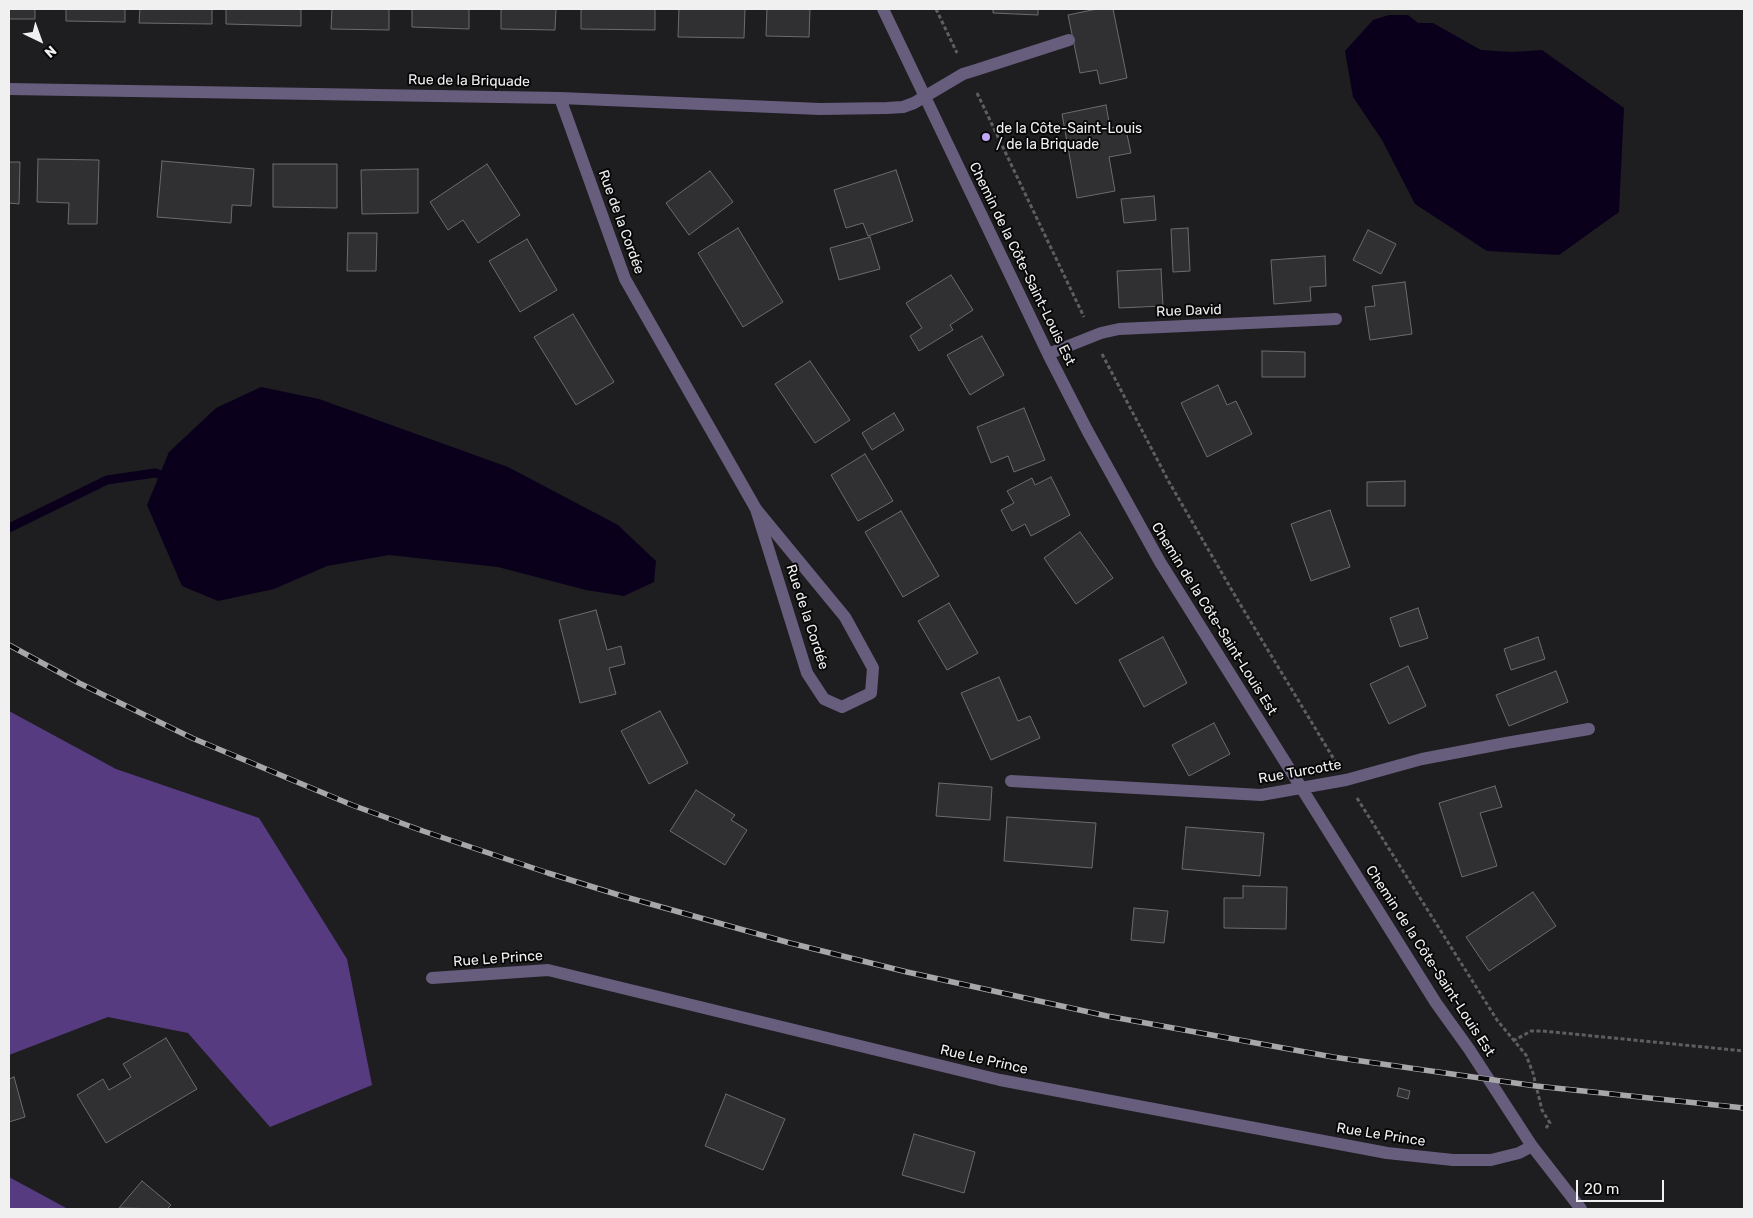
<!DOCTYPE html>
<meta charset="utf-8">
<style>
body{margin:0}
#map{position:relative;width:1753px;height:1218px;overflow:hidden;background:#1e1d20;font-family:Rubik,sans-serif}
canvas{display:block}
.frame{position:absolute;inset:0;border:10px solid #f0f0f1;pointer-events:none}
.north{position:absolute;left:15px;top:15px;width:50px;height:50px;-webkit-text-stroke:4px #080808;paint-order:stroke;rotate:138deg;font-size:14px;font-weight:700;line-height:20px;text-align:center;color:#f0f0f1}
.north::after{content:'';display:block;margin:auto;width:18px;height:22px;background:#f0f0f1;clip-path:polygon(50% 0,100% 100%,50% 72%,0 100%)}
.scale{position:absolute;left:1576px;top:1180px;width:88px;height:22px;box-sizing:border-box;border:2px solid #f0f0f1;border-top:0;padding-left:6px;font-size:15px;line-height:18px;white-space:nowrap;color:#f0f0f1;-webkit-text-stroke:4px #080808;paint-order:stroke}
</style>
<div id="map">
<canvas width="1753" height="1218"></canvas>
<div class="frame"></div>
<div class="north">N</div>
<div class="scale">20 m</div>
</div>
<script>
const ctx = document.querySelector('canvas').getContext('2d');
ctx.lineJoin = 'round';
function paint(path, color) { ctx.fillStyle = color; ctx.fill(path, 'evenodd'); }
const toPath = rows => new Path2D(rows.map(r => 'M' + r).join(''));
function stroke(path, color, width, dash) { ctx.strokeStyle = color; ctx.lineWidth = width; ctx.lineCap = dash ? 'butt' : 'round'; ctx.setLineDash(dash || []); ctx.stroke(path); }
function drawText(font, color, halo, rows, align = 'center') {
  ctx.font = font + ' Rubik,sans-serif'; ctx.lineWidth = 4; ctx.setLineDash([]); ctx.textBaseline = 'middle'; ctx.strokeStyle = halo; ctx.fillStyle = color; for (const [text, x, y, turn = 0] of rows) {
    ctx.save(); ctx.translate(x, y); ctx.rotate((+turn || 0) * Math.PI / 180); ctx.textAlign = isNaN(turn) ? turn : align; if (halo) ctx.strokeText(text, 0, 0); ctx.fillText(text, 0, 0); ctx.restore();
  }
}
paint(toPath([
 [9,711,116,769,259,818,347,959,372,1085,270,1127,188,1033,108,1017,9,1055],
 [9,1177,68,1209,9,1209]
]), '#563b80');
paint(toPath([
 [1389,15,1408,15,1418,23,1433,23,1481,50,1512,52,1542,50,1624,108,1619,212,1559,255,1487,251,1415,204,1382,140,1353,97,1345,51,1373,20],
 [261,387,319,399,508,467,618,525,656,561,654,582,624,596,586,590,498,567,389,555,327,566,274,589,218,601,182,586,147,505,169,452,216,408]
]), '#0b001c');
stroke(toPath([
 [9,528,107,480,155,473,171,478]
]), '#0b001c', 9);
const building = toPath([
 [9,9,35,9,35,19,9,19,9,9],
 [66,9,125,9,125,22,66,21,66,9],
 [140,9,212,9,212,24,139,23,140,9],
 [226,9,301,9,301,26,226,24,226,9],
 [332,9,389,9,389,30,331,29,332,9],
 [412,9,469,9,469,29,412,27,412,9],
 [501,9,556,9,555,30,501,29,501,9],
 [581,9,655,9,655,30,581,29,581,9],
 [679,9,745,9,744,38,678,37,679,9],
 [767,9,810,9,809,37,766,36,767,9],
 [993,9,1038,9,1038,15,993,13,993,9],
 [1097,9,1113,9,1127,78,1100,84,1097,70,1080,73,1068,15,1097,9],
 [1106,105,1110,128,1125,125,1131,153,1109,157,1115,191,1077,198,1062,114,1106,105],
 [38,159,99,160,97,224,68,224,69,203,37,202,38,159],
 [162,161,254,169,251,206,232,205,231,223,157,217,162,161],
 [9,162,20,162,19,204,9,203,9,162],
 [273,164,337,164,337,208,273,207,273,164],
 [487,164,520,215,478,243,463,220,448,230,430,202,487,164],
 [418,169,418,213,362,214,361,170,418,169],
 [896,170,913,221,868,236,863,223,846,228,834,190,896,170],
 [710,171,733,202,689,235,666,203,710,171],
 [1154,196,1156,220,1124,223,1121,199,1154,196],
 [738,228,783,302,743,327,698,253,738,228],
 [1188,228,1190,271,1173,272,1171,229,1188,228],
 [1368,230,1396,244,1381,274,1353,260,1368,230],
 [348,233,377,233,376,271,347,271,348,233],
 [870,237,880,269,839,280,830,248,870,237],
 [527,239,557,290,520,312,489,261,527,239],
 [1325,256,1326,286,1310,287,1311,301,1274,304,1271,260,1325,256],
 [1161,269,1163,306,1119,308,1117,271,1161,269],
 [951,275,973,310,950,325,953,330,919,351,910,336,922,328,906,303,951,275],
 [1405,282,1412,334,1370,340,1365,307,1375,306,1372,286,1405,282],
 [573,314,614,382,576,405,534,337,573,314],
 [982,336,1004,375,970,395,947,355,982,336],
 [1262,351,1305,352,1305,377,1262,377,1262,351],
 [810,361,850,420,815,443,775,384,810,361],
 [1218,385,1227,405,1236,401,1252,434,1207,457,1181,403,1218,385],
 [1024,408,1045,460,1014,472,1008,456,991,463,977,427,1024,408],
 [894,413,904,430,872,450,862,433,894,413],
 [865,454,893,501,858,521,831,475,865,454],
 [1051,477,1070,515,1031,536,1025,524,1012,531,1001,510,1014,503,1007,491,1032,478,1035,485,1051,477],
 [1405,481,1405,506,1367,506,1367,482,1405,481],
 [1330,510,1350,567,1311,581,1291,524,1330,510],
 [901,511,939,576,903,597,865,532,901,511],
 [1080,532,1113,578,1076,604,1044,558,1080,532],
 [949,603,978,653,947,670,918,621,949,603],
 [1418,608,1428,638,1400,647,1390,618,1418,608],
 [596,610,607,650,621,646,625,664,609,668,616,694,580,703,559,620,596,610],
 [1163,637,1187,683,1144,707,1119,660,1163,637],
 [1538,637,1545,659,1511,670,1504,649,1538,637],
 [1408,666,1426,706,1389,724,1370,684,1408,666],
 [1556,671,1568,702,1509,726,1496,695,1556,671],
 [999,677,1018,721,1030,716,1040,738,991,760,961,693,999,677],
 [660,711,688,763,649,784,621,731,660,711],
 [1214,723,1230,754,1189,776,1172,745,1214,723],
 [939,783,992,787,990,820,936,816,939,783],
 [1495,786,1502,807,1480,813,1497,866,1462,877,1439,803,1495,786],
 [696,790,735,815,731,820,747,830,725,865,670,831,696,790],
 [1007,817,1096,823,1092,868,1004,861,1007,817],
 [1186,827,1264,833,1260,876,1182,869,1186,827],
 [1243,886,1287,887,1286,929,1224,928,1224,898,1243,898,1243,886],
 [1533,892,1556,926,1489,971,1466,937,1533,892],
 [1134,908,1168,911,1164,943,1131,940,1134,908],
 [166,1038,197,1089,106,1143,77,1095,103,1079,109,1090,131,1077,123,1064,166,1038],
 [14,1077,25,1117,9,1122,9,1079,14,1077],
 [1399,1088,1410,1091,1408,1099,1397,1096,1399,1088],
 [726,1094,785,1119,763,1170,705,1146,726,1094],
 [914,1134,975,1152,964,1193,902,1175,914,1134],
 [142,1181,171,1205,167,1209,119,1208,142,1181]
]);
paint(building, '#303032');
stroke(building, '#6c6b6e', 1);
stroke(toPath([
 [936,9,957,53],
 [977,93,1084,317],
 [1102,354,1169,482,1237,599,1335,761],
 [1357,798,1497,1020,1526,1055,1533,1073,1542,1110,1550,1123,1546,1128],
 [1513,1041,1531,1031,1543,1031,1744,1051]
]), '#5e5e60', 3, [4, 2.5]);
stroke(toPath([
 [883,9,1048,354,1087,430,1160,562,1436,1003,1469,1049,1532,1146,1581,1209],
 [9,89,560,98,820,109,887,108,903,107,914,103,963,74,976,70,1069,40],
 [560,98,625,279,756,509,845,617,873,668,871,693,842,707,824,699,807,673,756,509],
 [1048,354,1101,333,1119,329,1336,319],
 [1011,781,1261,795,1346,780,1422,759,1506,743,1589,729],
 [432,978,548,970,1000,1080,1387,1153,1453,1160,1491,1160,1519,1153,1532,1146]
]), '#675d7c', 12);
const rail = toPath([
 [9,645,79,683,192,738,352,805,423,831,548,873,622,896,790,943,907,972,1107,1016,1333,1057,1536,1086,1744,1108]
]);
stroke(rail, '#a7a6a8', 5.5);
stroke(rail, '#080808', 4, [11]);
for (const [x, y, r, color] of [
 [986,137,5,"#c1a8f3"]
]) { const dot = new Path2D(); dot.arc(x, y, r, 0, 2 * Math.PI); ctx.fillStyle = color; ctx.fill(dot); stroke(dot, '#080808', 2); }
drawText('14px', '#f0f0f1', '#080808', [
 ["Rue de la Briquade",469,81,1],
 ["Rue de la Cordée",621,222,70],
 ["Chemin de la Côte-Saint-Louis Est",1022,264,64],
 ["Rue David",1189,311,-2],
 ["Rue de la Cordée",807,617,72],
 ["Chemin de la Côte-Saint-Louis Est",1214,619,58],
 ["Rue Turcotte",1300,772,-10],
 ["Rue Le Prince",498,959,-4],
 ["Chemin de la Côte-Saint-Louis Est",1430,961,57],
 ["Rue Le Prince",984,1060,13],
 ["Rue Le Prince",1381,1135,9]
]);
drawText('14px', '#f0f0f1', '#080808', [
 ["de la Côte-Saint-Louis",996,129],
 ["/ de la Briquade",996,145]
], 'left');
</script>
